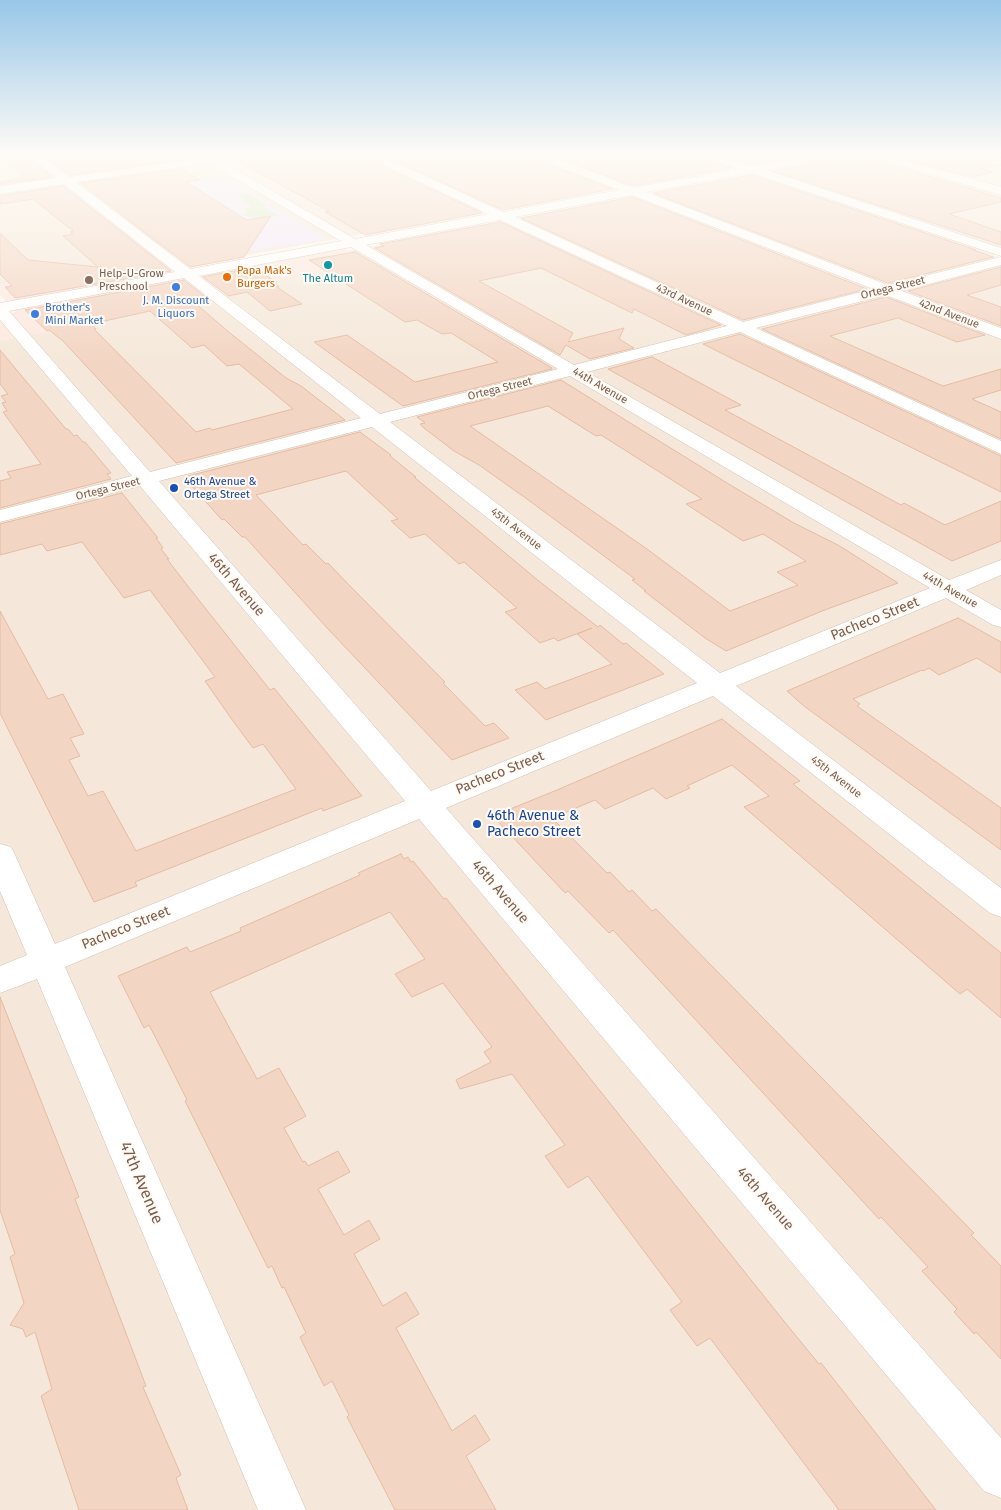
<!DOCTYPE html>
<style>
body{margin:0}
canvas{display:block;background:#fdf6ec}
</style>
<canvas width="1001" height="1510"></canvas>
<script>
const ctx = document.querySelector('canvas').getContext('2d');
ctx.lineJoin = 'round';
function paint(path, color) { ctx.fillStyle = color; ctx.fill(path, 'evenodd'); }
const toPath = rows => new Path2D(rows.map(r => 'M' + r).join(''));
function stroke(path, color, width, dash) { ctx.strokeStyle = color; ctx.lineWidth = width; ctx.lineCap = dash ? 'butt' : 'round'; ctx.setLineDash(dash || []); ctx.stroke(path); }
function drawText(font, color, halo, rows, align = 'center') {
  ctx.font = font + ' "Fira Sans",sans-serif'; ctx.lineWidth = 4; ctx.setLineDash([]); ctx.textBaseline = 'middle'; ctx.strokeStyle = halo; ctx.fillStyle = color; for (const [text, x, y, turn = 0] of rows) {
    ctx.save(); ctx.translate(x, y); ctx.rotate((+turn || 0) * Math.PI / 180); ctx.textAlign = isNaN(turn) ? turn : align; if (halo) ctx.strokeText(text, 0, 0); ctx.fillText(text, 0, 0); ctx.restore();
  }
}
paint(toPath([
 [0,153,810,153,191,265,175,253,0,284],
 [870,153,1001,153,1001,253,992,255,1001,259,1001,1510,0,1510,0,341,149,311,144,306,301,275,305,277,370,264,348,251]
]), '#f5e8da');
paint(toPath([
 [338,245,371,265,305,277,301,275,144,306,150,311,0,341,0,316,16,312,0,295,0,284,163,255,187,273]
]), '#fde8e0');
paint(toPath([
 [222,176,327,239,253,251,167,185]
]), '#f3e8fa');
paint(toPath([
 [248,194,267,205,263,207,280,216,251,218,242,214,247,212,242,209,251,207,241,201,245,200,238,195]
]), '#d8ecc9');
const building = toPath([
 [0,153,24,153,52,177,0,184,0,182,23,178,20,175,23,175,0,157,0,153],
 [39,153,155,153,169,161,70,175,39,153],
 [264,153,360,153,362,157,482,213,365,235,325,212,329,211,237,161,261,157,264,153],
 [378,153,527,153,529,157,612,189,503,210,378,153],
 [547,153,695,153,697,157,731,168,634,186,547,153],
 [716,153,818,153,752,164,716,153],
 [848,153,862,153,864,157,1001,198,1001,202,949,214,1001,232,1001,245,773,171,841,158,847,156,848,153],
 [884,153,1001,153,1001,165,980,169,992,172,973,177,884,153],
 [182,169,200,180,186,182,247,220,271,216,244,257,190,267,81,183,182,169],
 [751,175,976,250,973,250,993,257,888,283,653,193,751,175],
 [63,186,171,271,15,298,5,287,12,286,0,274,0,233,28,260,98,267,63,236,73,234,70,232,73,231,33,199,0,204,0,196,63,186],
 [632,197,867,289,743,320,521,218,632,197],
 [500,222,721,325,686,335,634,309,632,313,541,268,479,281,573,333,568,342,624,328,619,339,634,348,590,359,566,345,560,355,375,248,384,246,380,244,500,222],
 [355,252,552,368,552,369,403,406,314,342,347,335,415,382,498,362,451,333,442,334,417,320,405,322,309,260,355,252],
 [255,267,277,283,274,283,279,287,277,287,302,304,270,311,247,292,229,296,203,277,255,267],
 [1001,267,1001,285,967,295,1001,307,1001,326,908,291,1001,267],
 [184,280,209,300,195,303,230,333,286,378,301,386,345,420,176,463,63,341,49,330,47,331,25,310,184,280],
 [150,311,192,348,204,345,227,366,239,364,293,409,212,430,210,428,196,432,94,329,96,329,91,324,150,311],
 [886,297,985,335,957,342,898,318,830,336,943,386,1001,369,1001,390,972,399,1001,412,1001,439,762,329,886,297],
 [740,334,1001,456,1001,492,703,344,740,334],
 [0,350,66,429,68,429,74,436,77,435,83,442,85,442,111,473,107,474,111,479,0,508,0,481,11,478,7,472,41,464,3,412,7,411,2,403,6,402,1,396,8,394,0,384,0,350],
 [652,357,741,405,725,410,901,505,904,503,945,525,1001,501,1001,541,952,561,608,369,652,357],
 [561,380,727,483,794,523,838,545,898,583,822,611,726,651,705,638,644,591,646,591,632,580,635,579,527,499,479,465,454,451,424,428,420,424,425,423,417,417,561,380],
 [548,406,596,436,601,435,702,499,686,504,743,541,763,534,806,561,777,572,798,585,730,611,647,549,470,426,548,406],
 [360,432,391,455,390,456,416,477,414,477,540,582,598,627,600,625,623,644,626,643,664,674,546,720,515,690,537,682,545,689,612,664,577,634,592,628,558,641,554,638,540,643,505,612,517,608,464,562,459,564,425,534,410,538,391,521,398,519,346,471,256,495,303,545,306,544,326,564,328,563,350,586,445,682,443,683,485,726,494,723,509,738,452,760,328,629,245,537,242,537,224,519,222,520,190,484,195,483,188,476,360,432],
 [122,493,158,538,156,538,163,548,161,549,169,559,167,559,187,585,270,690,274,688,362,796,323,811,322,808,135,882,137,886,94,902,0,713,0,611,48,699,63,694,84,734,70,738,80,756,69,760,88,796,103,791,136,851,296,789,263,744,253,748,233,721,205,681,215,677,150,590,124,598,82,542,47,551,42,544,0,555,0,524,122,493],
 [958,618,1001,642,1001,673,977,658,939,675,929,668,923,671,922,670,853,699,860,704,857,706,1001,808,1001,850,804,706,787,691,958,618],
 [722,719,800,781,793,784,1001,953,1001,1018,967,989,960,994,744,807,769,796,732,765,687,786,690,788,666,799,653,788,605,809,595,800,552,818,607,873,610,872,629,892,632,890,652,911,656,909,974,1233,971,1235,1001,1266,1001,1359,976,1332,974,1334,954,1312,957,1309,922,1271,928,1267,881,1217,879,1219,613,930,609,933,568,891,565,893,493,816,557,790,722,719],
 [401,854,404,859,408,857,411,862,413,861,444,899,446,898,787,1325,819,1364,821,1363,936,1510,839,1510,710,1338,697,1346,670,1310,682,1302,588,1176,568,1188,545,1156,565,1145,512,1074,460,1089,456,1080,491,1062,484,1052,492,1047,443,983,412,997,395,974,425,959,390,912,210,992,257,1079,279,1068,306,1116,284,1128,303,1162,305,1161,308,1166,338,1151,350,1172,318,1189,344,1235,369,1220,380,1239,354,1254,383,1306,406,1292,419,1314,396,1328,452,1431,475,1415,490,1440,466,1456,496,1510,395,1510,347,1417,349,1415,332,1381,324,1386,300,1337,306,1333,284,1287,282,1288,272,1266,268,1268,185,1101,187,1100,162,1050,149,1025,144,1028,118,976,187,947,190,952,241,931,240,928,360,875,358,873,401,854],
 [0,997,79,1197,75,1199,146,1386,143,1387,181,1475,176,1478,188,1510,79,1510,41,1396,52,1389,35,1332,26,1337,23,1329,10,1325,24,1303,10,1257,15,1254,0,1210,0,997]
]);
paint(building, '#f3d5c3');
stroke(building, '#e6bba3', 1);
const minor = toPath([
 [26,153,37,153,69,177,200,158,194,153,206,153,212,156,238,153,262,153,261,155,257,156,221,161,355,239,488,214,363,155,362,153,375,153,503,212,619,190,530,155,529,153,543,153,634,188,738,169,698,155,697,153,711,153,752,166,826,153,846,153,845,155,841,156,766,170,1001,248,1001,256,751,173,646,192,888,285,1001,257,1001,265,902,291,1001,328,1001,339,886,295,756,328,1001,441,1001,454,740,332,587,372,949,580,1001,560,1001,575,966,590,1001,610,1001,627,993,625,946,598,736,686,1001,888,1001,917,990,913,713,696,446,808,1001,1438,1001,1498,984,1491,419,819,65,967,306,1510,258,1510,37,979,0,993,0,966,27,955,0,891,0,844,11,847,15,855,55,944,405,801,140,486,0,522,0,510,132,476,0,320,0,303,175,272,64,184,0,194,0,186,56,178,26,153],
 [209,163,341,241,190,269,76,182,209,163],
 [632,195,873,289,743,322,515,217,632,195],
 [500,220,727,326,574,365,366,245,500,220],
 [351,247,558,369,380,414,199,276,351,247],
 [184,278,361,418,150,472,9,311,184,278],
 [570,376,930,588,720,673,390,422,570,376],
 [372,427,697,683,431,791,159,481,372,427],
 [864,153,879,153,1001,187,1001,195,865,155,864,153]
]);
stroke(minor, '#d1beb0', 1);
paint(minor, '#fff');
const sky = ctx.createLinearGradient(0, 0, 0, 364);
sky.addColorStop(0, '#97c7e8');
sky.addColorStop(0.42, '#fefbf6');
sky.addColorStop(1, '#fefbf600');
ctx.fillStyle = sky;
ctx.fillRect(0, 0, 1001, 364);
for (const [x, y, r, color] of [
 [328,265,5,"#0f9aa8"],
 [227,277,5,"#e8710a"],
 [89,280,5,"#8d6e63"],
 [176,287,5,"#3f7fe0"],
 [35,314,5,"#3f7fe0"],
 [174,488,5,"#1a4fb4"],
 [477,824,5,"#1a4fb4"]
]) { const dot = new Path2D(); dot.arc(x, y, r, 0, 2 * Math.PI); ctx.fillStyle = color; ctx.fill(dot); stroke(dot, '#fffaf3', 2); }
drawText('11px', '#c56008', '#fffaf3', [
 ["Papa Mak's",237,271],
 ["Burgers",237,284]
], 'left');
drawText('11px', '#785e54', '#fffaf3', [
 ["Help-U-Grow",99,274],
 ["Preschool",99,287]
], 'left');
drawText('11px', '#0d838f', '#fffaf3', [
 ["The Altum",328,279]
]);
drawText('11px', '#7a5c4d', '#fffaf3', [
 ["Ortega Street",893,288,-14],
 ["43rd Avenue",684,300,25],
 ["42nd Avenue",949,314,21],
 ["44th Avenue",600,386,30],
 ["Ortega Street",500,389,-14],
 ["Ortega Street",108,489,-14],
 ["45th Avenue",516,529,38],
 ["44th Avenue",950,590,30],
 ["45th Avenue",836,777,38]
]);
drawText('11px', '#366cbe', '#fffaf3', [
 ["J. M. Discount",176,301],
 ["Liquors",176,314],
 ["Brother's",45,308,"left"],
 ["Mini Market",45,321,"left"]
]);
drawText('11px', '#164399', '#fffaf3', [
 ["46th Avenue &",184,482],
 ["Ortega Street",184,495]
], 'left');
drawText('14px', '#7a5c4d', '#fffaf3', [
 ["46th Avenue",236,585,49],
 ["Pacheco Street",875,619,-22],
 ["Pacheco Street",500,773,-22],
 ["46th Avenue",500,892,49],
 ["Pacheco Street",126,928,-22],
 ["46th Avenue",765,1199,49]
]);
drawText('14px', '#164399', '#fffaf3', [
 ["46th Avenue &",487,816],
 ["Pacheco Street",487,832]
], 'left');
drawText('16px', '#7a5c4d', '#fffaf3', [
 ["47th Avenue",141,1183,67]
]);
</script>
